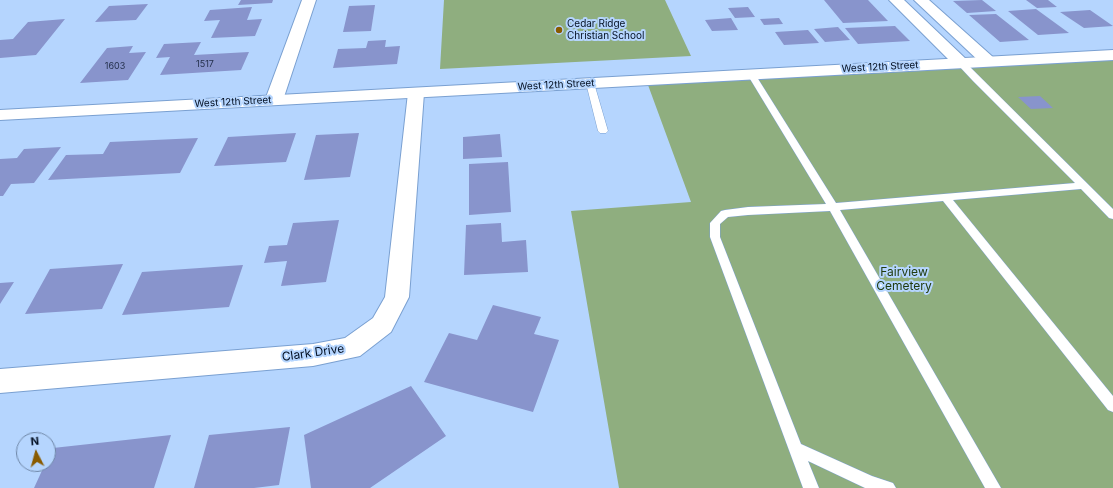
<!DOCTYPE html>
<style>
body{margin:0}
#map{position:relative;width:1113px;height:488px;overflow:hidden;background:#b5d5fe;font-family:Inter,sans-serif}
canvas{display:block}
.north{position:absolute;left:16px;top:432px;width:40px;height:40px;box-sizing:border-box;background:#b5d5fe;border:1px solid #6e86a6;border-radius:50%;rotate:354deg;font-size:11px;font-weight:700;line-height:16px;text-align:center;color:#030f21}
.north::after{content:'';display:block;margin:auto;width:14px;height:18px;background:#895b00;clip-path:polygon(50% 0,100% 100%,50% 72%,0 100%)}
</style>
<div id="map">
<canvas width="1113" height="488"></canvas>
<div class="north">N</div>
</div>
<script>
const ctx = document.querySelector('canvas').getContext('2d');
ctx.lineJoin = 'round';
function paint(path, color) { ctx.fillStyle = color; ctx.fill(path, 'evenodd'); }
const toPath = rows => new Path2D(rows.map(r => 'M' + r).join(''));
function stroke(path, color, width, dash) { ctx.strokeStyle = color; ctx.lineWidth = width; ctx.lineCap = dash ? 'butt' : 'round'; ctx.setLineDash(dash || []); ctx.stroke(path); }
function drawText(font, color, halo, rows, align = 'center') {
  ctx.font = font + ' Inter,sans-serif'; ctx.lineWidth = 4; ctx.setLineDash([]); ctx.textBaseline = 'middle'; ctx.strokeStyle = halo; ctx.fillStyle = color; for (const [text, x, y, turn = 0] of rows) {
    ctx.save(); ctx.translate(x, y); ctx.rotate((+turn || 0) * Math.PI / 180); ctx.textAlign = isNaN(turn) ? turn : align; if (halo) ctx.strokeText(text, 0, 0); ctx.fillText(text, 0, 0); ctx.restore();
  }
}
paint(toPath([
 [444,0,665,0,691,56,440,69],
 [1113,58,1113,488,619,488,571,211,691,202,648,85]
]), '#8fae7f');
paint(toPath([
 [241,0,273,0,272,3,238,5],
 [824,0,868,0,888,21,843,23],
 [982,0,996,11,967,13,953,1],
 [1026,0,1048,0,1057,7,1037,8],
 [148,4,136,20,95,22,109,6],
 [375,5,371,31,343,32,349,6],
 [252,7,247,20,262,19,255,36,211,38,220,20,204,21,210,10],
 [748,7,755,17,735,18,728,8],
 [1036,9,1069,33,1038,35,1008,11],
 [1090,10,1113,26,1084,28,1060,12],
 [996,14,1029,40,1000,42,969,15],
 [731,18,738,30,712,31,705,20],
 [779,18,783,24,764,25,760,19],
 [65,19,36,55,0,58,0,40,13,39,28,22],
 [895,26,910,41,858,44,845,28],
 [838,27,850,40,825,42,814,29],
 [808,30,819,43,784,45,775,32],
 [386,40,385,47,400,46,397,64,333,68,338,49,366,48,368,41],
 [201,42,194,55,249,52,241,70,160,75,170,57,156,58,164,44],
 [133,46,129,53,146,52,128,80,80,83,107,48],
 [1040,96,1053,108,1031,109,1018,97],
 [296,133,286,162,214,166,228,137],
 [359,133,350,177,304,180,316,135],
 [500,134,502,157,463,159,463,137],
 [198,138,180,173,48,180,66,155,103,154,110,142],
 [61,147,34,183,11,184,3,196,0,196,0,159,17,158,24,149],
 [508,162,511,212,469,215,469,164],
 [339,220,326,282,281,286,287,261,264,263,269,246,287,245,293,223],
 [501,223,502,242,526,240,528,272,464,275,466,225],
 [123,264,102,309,25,314,50,269],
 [243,265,229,307,122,315,142,272],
 [14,282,0,304,0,283],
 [493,305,541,317,534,334,559,340,533,412,424,382,449,333,477,340],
 [411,386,446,436,370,488,311,488,304,435],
 [290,427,279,485,254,488,194,488,209,435],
 [171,435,154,488,34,488,45,464,48,464,48,458,53,448]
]), '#8894cc');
const service = toPath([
 [958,61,964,61,1113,209,1113,219,1109,218,1081,189,953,200,1113,396,1113,412,1108,410,943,201,840,210,1001,488,985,488,830,211,748,215,728,217,720,224,720,237,801,444,872,476,893,483,896,488,865,488,808,461,819,488,803,488,710,237,710,223,721,211,725,210,748,207,826,204,747,74,751,72,755,74,836,203,1075,183,973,81,958,65,958,61],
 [587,81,590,81,594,83,608,131,606,133,600,133,598,131,586,83,587,81]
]);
const minor = toPath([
 [302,0,316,0,283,100,280,104,274,105,268,104,265,100,302,0],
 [889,0,904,0,967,60,969,63,967,66,961,68,955,66,889,0],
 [914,0,929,0,994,58,996,61,994,64,988,66,982,64,914,0],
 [416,88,422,89,424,93,409,297,391,332,360,356,313,366,0,393,0,369,313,344,345,338,373,318,385,297,408,93,410,89,416,88]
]);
const secondary = toPath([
 [1113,50,1113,60,0,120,0,110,1113,50]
]);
stroke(service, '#7aa0d1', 1);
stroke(minor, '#7aa0d1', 2);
stroke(secondary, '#7aa0d1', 2);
paint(service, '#fff');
paint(minor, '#fff');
paint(secondary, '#fff');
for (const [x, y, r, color] of [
 [559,30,4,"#895b00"]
]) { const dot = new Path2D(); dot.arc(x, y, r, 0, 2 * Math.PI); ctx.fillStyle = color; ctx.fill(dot); stroke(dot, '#b5d5fe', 1.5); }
drawText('9px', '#24304c', null, [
 ["1517",205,64],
 ["1603",115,66]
]);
drawText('10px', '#030f21', '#b5d5fe', [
 ["Cedar Ridge",567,24],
 ["Christian School",567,36]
], 'left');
drawText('10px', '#030f21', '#b5d5fe', [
 ["West 12th Street",880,67,-3],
 ["West 12th Street",556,85,-3],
 ["West 12th Street",233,102,-3]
]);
drawText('12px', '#213b0e', '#b5d5fe', [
 ["Fairview",904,272],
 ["Cemetery",904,286]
]);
drawText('12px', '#030f21', '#b5d5fe', [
 ["Clark Drive",313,353,-8]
]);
</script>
